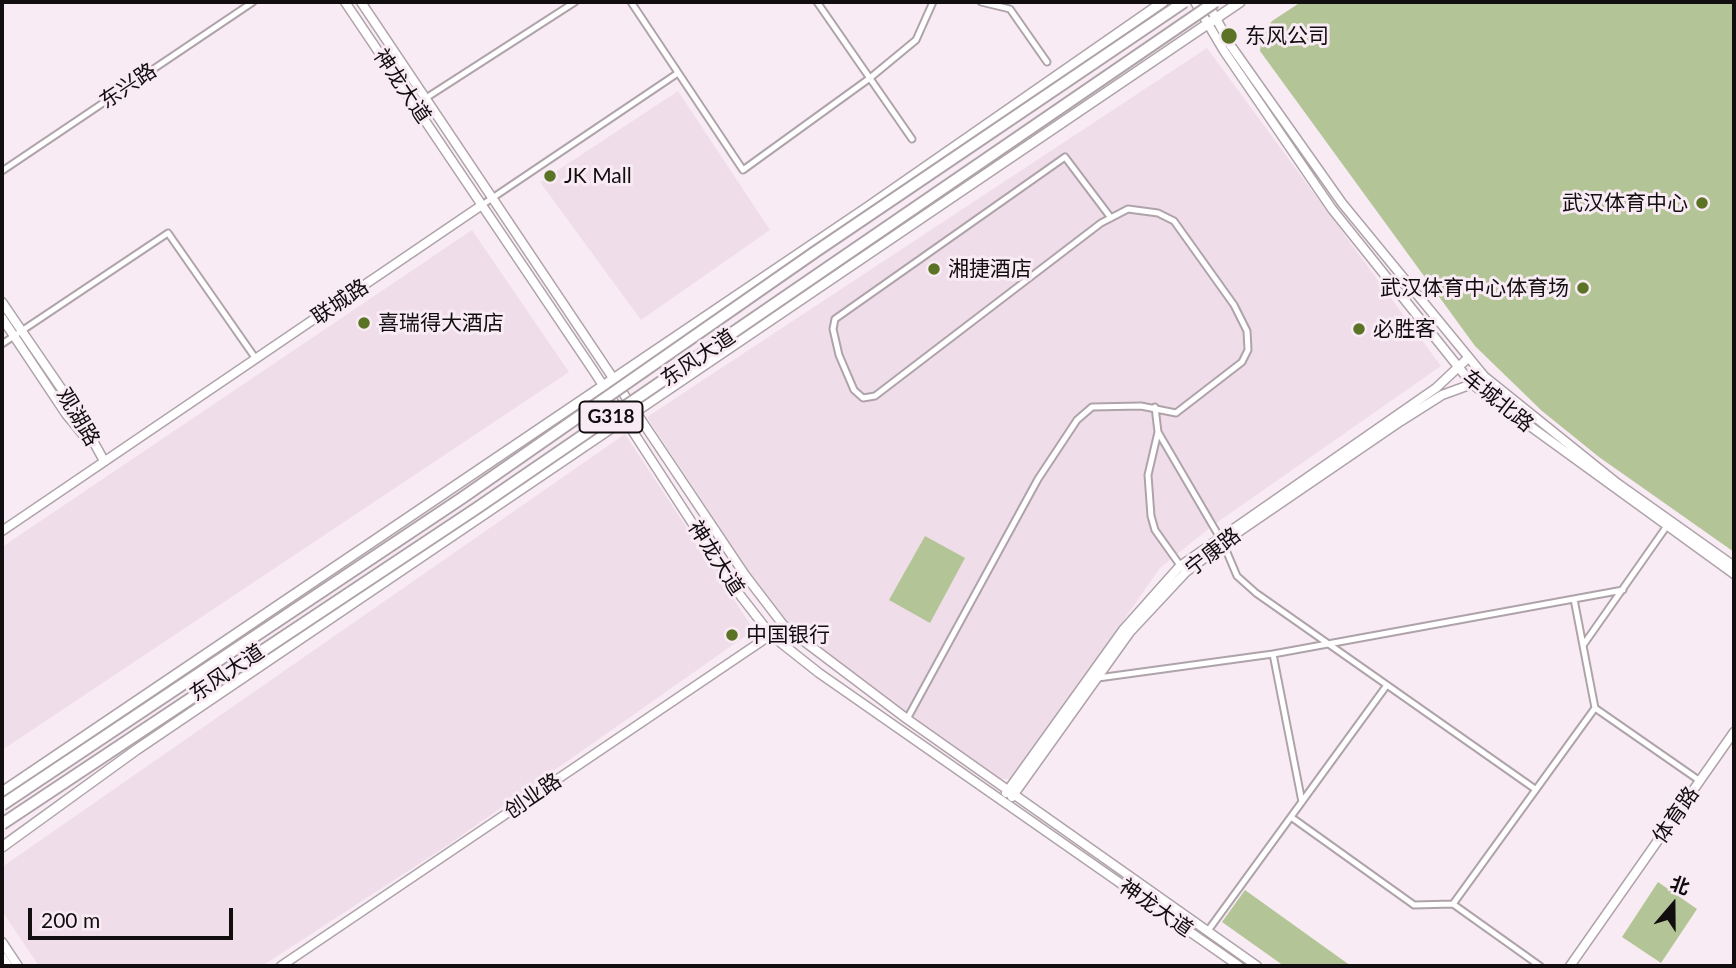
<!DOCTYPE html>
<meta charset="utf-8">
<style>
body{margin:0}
#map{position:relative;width:1736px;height:968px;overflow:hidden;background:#f9ebf4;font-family:Lato,"Noto Sans SC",sans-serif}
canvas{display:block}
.frame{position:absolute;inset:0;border:4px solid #120e10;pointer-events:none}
.north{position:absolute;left:1638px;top:870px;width:70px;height:70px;-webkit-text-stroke:5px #f9ebf4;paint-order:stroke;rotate:20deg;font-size:19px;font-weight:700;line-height:28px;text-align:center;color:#120e10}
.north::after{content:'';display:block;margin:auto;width:24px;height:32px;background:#120e10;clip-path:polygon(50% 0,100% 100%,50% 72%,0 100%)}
.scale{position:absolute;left:28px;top:908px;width:205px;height:32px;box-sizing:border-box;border:4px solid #120e10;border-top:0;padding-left:9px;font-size:21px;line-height:24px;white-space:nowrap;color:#120e10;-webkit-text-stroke:5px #f9ebf4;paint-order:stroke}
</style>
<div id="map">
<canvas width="1736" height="968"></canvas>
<div class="frame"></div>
<div class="north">北</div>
<div class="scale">200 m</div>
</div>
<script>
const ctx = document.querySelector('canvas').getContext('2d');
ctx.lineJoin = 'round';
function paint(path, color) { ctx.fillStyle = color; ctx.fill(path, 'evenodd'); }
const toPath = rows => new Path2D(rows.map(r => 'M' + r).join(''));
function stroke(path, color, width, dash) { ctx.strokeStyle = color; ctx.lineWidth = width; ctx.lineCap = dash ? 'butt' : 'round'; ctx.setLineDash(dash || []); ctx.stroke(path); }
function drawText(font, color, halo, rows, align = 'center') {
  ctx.font = font + ' Lato,"Noto Sans SC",sans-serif'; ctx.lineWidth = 6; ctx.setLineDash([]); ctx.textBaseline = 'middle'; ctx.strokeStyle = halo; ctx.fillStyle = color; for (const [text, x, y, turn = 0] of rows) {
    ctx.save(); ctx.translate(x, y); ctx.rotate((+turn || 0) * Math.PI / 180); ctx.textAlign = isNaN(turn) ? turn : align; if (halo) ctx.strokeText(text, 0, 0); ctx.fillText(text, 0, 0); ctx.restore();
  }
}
paint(toPath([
 [1207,48,1441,366,1212,526,1160,568,1013,779,998,779,784,626,647,417],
 [678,91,770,230,641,320,540,182],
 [472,230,569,372,2,750,2,547],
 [625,434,754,630,448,845,262,966,39,966,2,911,2,867]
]), '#f0ddea');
paint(toPath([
 [1301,2,1734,2,1734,552,1599,457,1542,411,1475,346,1260,51,1262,34,1272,21],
 [925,536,965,558,930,623,889,600],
 [1658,882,1697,909,1661,963,1622,937],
 [1245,890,1351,966,1284,966,1222,922]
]), '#b3c596');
const street = toPath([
 [631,2,743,170,870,78,916,40,933,2],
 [817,2,912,139],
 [981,2,1010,9,1047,62],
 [426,98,575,2],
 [2,171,253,2],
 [482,205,678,73],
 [2,344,168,233,256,359],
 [1155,407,1158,432,1223,543,1237,576,1256,593,1535,789],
 [1158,432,1148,475,1151,516,1155,530,1182,568],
 [1574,599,1595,708,1700,781],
 [1584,644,1669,523],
 [1273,654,1302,802],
 [1098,678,1273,654,1623,590],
 [907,719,1038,479,1077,420,1092,407,1141,406,1176,413,1242,362,1248,350,1247,331,1234,305,1174,221,1158,213,1128,209,1101,223,875,396,863,398,854,390,839,355,833,329,835,319,1065,157,1111,218],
 [1291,817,1414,905,1453,904,1540,966],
 [1453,904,1595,708],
 [1207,932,1387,685]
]);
const secondary = toPath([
 [345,2,593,370,733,586,771,635,819,673,1239,966],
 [361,2,745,575,784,626,907,719,1257,966],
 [1195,2,1224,51,1332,209,1472,384,1734,574],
 [1207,2,1231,46,1342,203,1484,376,1617,483,1734,566],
 [2,302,76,410,103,459],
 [2,318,66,414,89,442],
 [2,531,482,205],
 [1006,793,1123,630,1180,566,1436,388,1468,358],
 [1012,797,1130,632,1186,572,1240,531,1401,421,1442,395,1472,384,1484,376],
 [2,942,18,966],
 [2,957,8,966],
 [281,966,784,626],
 [1570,966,1734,732]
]);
const primary = toPath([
 [2,792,868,207,1163,2],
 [2,847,136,750,1240,2]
]);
stroke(street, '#afa3aa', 9);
stroke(secondary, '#afa3aa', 11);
stroke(primary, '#afa3aa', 12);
stroke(street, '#fff', 5);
stroke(secondary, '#fff', 8);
stroke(primary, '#fff', 9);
const highwayBridge = toPath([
 [2,805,462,498,815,252,1184,2],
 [2,824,477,508,1215,2]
]);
stroke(highwayBridge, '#afa3aa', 14, []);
stroke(highwayBridge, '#fff', 10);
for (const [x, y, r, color] of [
 [1229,36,9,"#5b7325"],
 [550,176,7,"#5b7325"],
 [1702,203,7,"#5b7325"],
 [934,269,7,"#5b7325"],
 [1583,288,7,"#5b7325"],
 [364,323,7,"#5b7325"],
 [1359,329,7,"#5b7325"],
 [732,635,7,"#5b7325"]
]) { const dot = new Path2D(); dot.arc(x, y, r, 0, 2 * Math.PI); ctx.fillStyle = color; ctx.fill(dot); stroke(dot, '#f9ebf4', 2.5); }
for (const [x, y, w] of [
 [611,417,63]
]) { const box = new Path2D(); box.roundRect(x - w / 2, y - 15.5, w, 31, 5); ctx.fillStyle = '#f9ebf4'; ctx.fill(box); stroke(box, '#120e10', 2); }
drawText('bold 19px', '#120e10', null, [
 ["G318",611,417]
]);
drawText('21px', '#120e10', '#f9ebf4', [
 ["东风公司",1245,36],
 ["JK Mall",564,176],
 ["武汉体育中心",1688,203,"right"],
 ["湘捷酒店",948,269],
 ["武汉体育中心体育场",1569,288,"right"],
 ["喜瑞得大酒店",378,323],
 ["必胜客",1373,329],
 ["中国银行",746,635]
], 'left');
drawText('21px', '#120e10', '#f9ebf4', [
 ["东兴路",128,86,-34],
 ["神龙大道",402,86,56],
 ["联城路",340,302,-34],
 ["东风大道",698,358,-34],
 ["车城北路",1498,401,39],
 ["观湖路",78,417,59],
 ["宁康路",1213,552,-38],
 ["神龙大道",716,558,57],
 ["东风大道",227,673,-34],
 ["创业路",533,796,-34],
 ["体育路",1676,815,-55],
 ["神龙大道",1156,908,35]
]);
</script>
